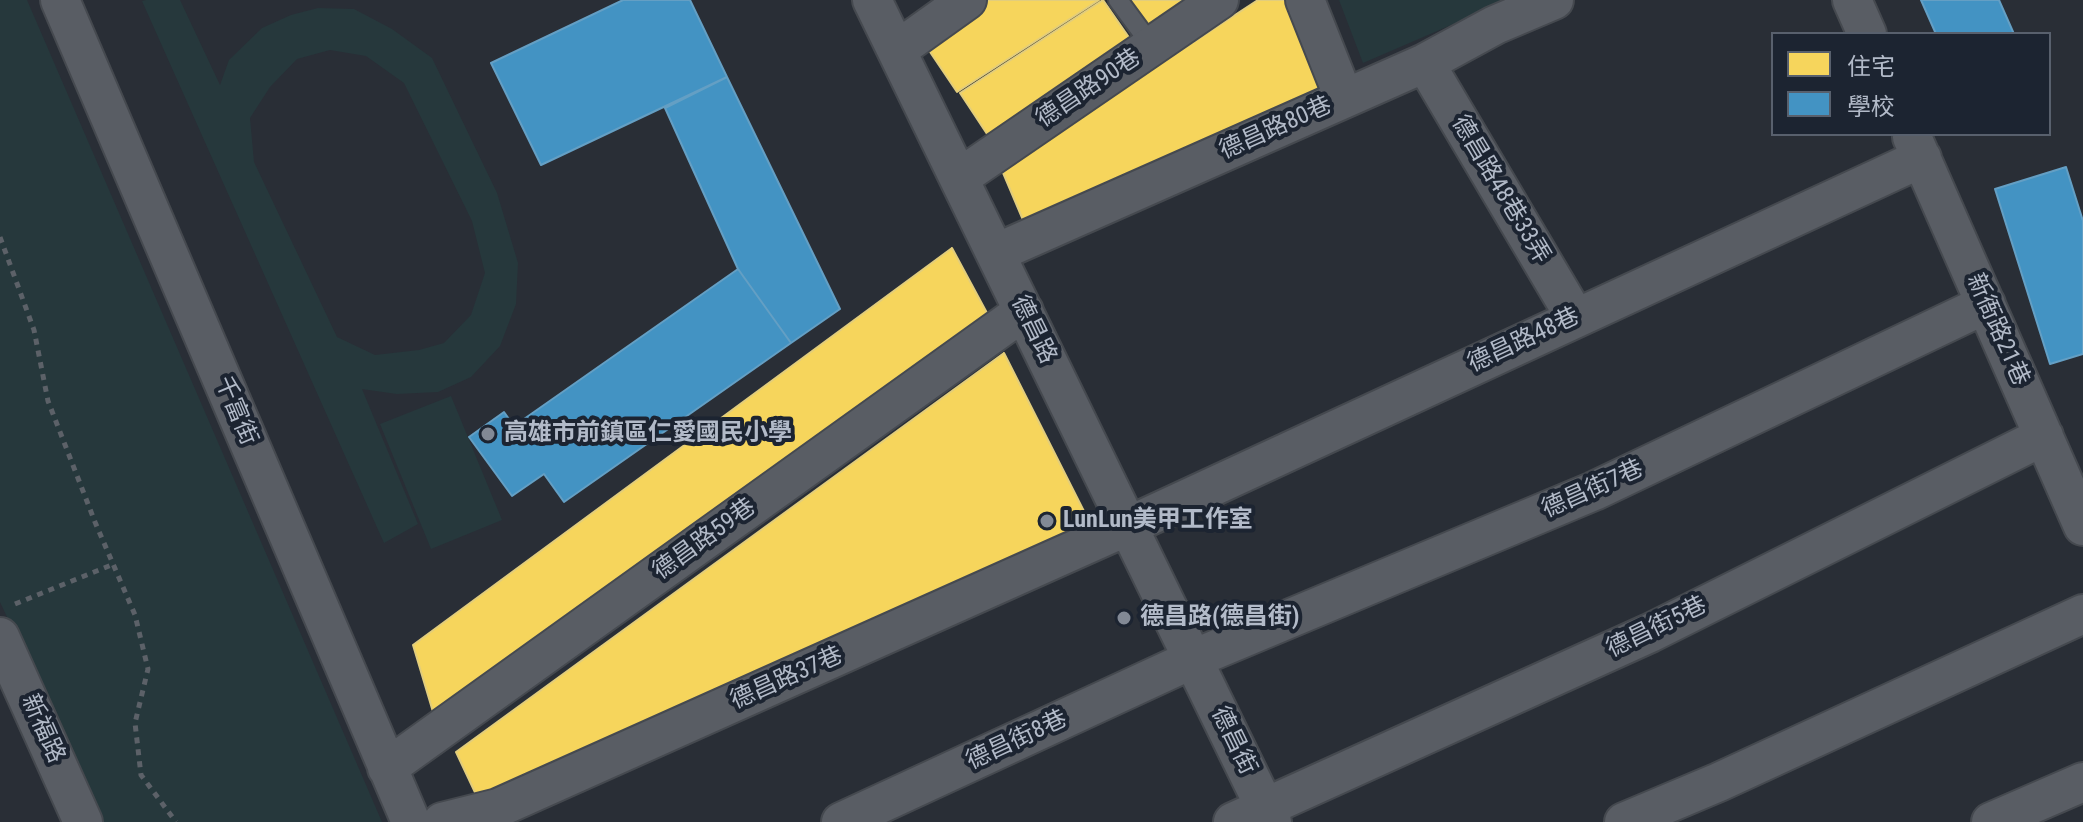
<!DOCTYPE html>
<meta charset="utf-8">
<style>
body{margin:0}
#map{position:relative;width:2083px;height:822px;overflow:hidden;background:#292e36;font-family:"Roboto Condensed","Noto Sans TC",sans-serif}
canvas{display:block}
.legend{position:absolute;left:1771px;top:32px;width:280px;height:104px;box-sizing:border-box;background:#1c2431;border:2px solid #58606d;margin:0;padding:10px 14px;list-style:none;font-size:24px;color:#b2bac8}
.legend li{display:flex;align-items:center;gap:16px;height:40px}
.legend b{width:40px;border:2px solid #58606d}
</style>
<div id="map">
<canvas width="2083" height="822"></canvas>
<ul class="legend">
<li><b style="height:22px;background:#f6d55c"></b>住宅</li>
<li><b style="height:22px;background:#4393c3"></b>學校</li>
</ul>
</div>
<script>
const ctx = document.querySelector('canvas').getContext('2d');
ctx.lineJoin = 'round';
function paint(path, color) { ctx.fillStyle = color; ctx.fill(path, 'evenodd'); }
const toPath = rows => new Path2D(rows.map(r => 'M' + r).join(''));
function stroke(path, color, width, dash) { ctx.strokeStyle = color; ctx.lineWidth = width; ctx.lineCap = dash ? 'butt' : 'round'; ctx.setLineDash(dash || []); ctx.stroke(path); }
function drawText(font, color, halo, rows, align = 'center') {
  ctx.font = font + ' "Roboto Condensed","Noto Sans TC",sans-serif'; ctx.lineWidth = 8; ctx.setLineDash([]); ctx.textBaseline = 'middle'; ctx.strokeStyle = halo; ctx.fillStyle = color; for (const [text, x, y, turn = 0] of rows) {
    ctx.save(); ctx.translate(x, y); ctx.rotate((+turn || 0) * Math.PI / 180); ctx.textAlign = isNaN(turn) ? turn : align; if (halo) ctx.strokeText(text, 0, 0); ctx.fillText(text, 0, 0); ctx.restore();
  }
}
paint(toPath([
 [0,0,27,0,382,822,103,822,0,602],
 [146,0,180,0,220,85,229,60,262,28,291,15,318,8,354,9,392,29,432,58,497,193,518,263,516,304,500,346,471,377,438,392,397,394,362,389,418,524,384,543,142,1],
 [330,50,366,56,404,83,472,221,485,273,471,315,444,343,419,350,375,355,337,337,254,162,250,118,270,87,297,59],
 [1339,0,1509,0,1363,63],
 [451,396,502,520,431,549,380,424]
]), '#26383c');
const homes = toPath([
 [989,0,1099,0,957,92,924,43,989,0],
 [1103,0,1137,49,993,143,960,93,1103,0],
 [1124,0,1182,0,1192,13,1153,40,1124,0],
 [1258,0,1293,0,1334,91,1023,220,1001,168,1258,0],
 [952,248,994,326,436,722,413,645,952,248],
 [1004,353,1096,535,480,803,456,752,1004,353]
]);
paint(homes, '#f6d55c');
stroke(homes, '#e2cd7c', 2);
const schools = toPath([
 [623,0,690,0,727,77,541,165,491,63,623,0],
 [1921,0,1999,0,2014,34,1936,34,1921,0],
 [727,77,840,309,791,343,738,269,665,108,727,77],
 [2066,167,2083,221,2083,354,2050,364,1995,189,2066,167],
 [738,269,791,343,564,502,544,474,512,496,469,437,504,412,514,426,738,269]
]);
paint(schools, '#4393c3');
stroke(schools, '#649fc4', 2);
const lane = toPath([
 [1118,0,1152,46]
]);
const street = toPath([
 [60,0,411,822],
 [872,0,1272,822],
 [1305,0,1344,98],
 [1852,0,1867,34],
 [897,50,967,0],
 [1425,63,1575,317],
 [1912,137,2083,526],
 [959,178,1219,0],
 [996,253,1425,63,1495,25,1554,0],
 [0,637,83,822],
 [387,768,1024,311],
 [442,822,498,808,1128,526,1922,158],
 [841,822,1193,659,1594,491,1986,304],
 [1233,822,1650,633,2044,436],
 [1624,822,1719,782,2083,614],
 [1991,822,2083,782]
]);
stroke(lane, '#45494f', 22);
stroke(street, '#45494f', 42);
stroke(toPath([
 [0,237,34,330,48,401,95,522,135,615,148,669,135,723,141,775,176,822],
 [15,604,114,564]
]), '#5c6168', 5, [6, 6]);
stroke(lane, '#595d64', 18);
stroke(street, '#595d64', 38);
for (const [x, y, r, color] of [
 [488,434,8,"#828995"],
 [1047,521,8,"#828995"],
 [1124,618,8,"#828995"]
]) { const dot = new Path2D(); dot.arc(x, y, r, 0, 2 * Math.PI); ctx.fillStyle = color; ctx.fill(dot); stroke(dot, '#1c2431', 3); }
drawText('24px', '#b2bac8', '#1c2431', [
 ["德昌路90巷",1089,89,-34],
 ["德昌路80巷",1276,129,-24],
 ["德昌路48巷33弄",1500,190,59],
 ["德昌路",1033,330,64],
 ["新衙路21巷",1997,330,66],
 ["德昌路48巷",1524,341,-25],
 ["千富街",235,411,67],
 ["德昌街7巷",1593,490,-24],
 ["德昌路59巷",705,540,-36],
 ["德昌街5巷",1657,628,-26],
 ["德昌路37巷",787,679,-24],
 ["新福路",42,729,66],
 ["德昌街8巷",1017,741,-25],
 ["德昌街",1233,741,64]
]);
drawText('bold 24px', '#b2bac8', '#1c2431', [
 ["高雄市前鎮區仁愛國民小學",504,434],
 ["LunLun美甲工作室",1063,521],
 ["德昌路(德昌街)",1140,618]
], 'left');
</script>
